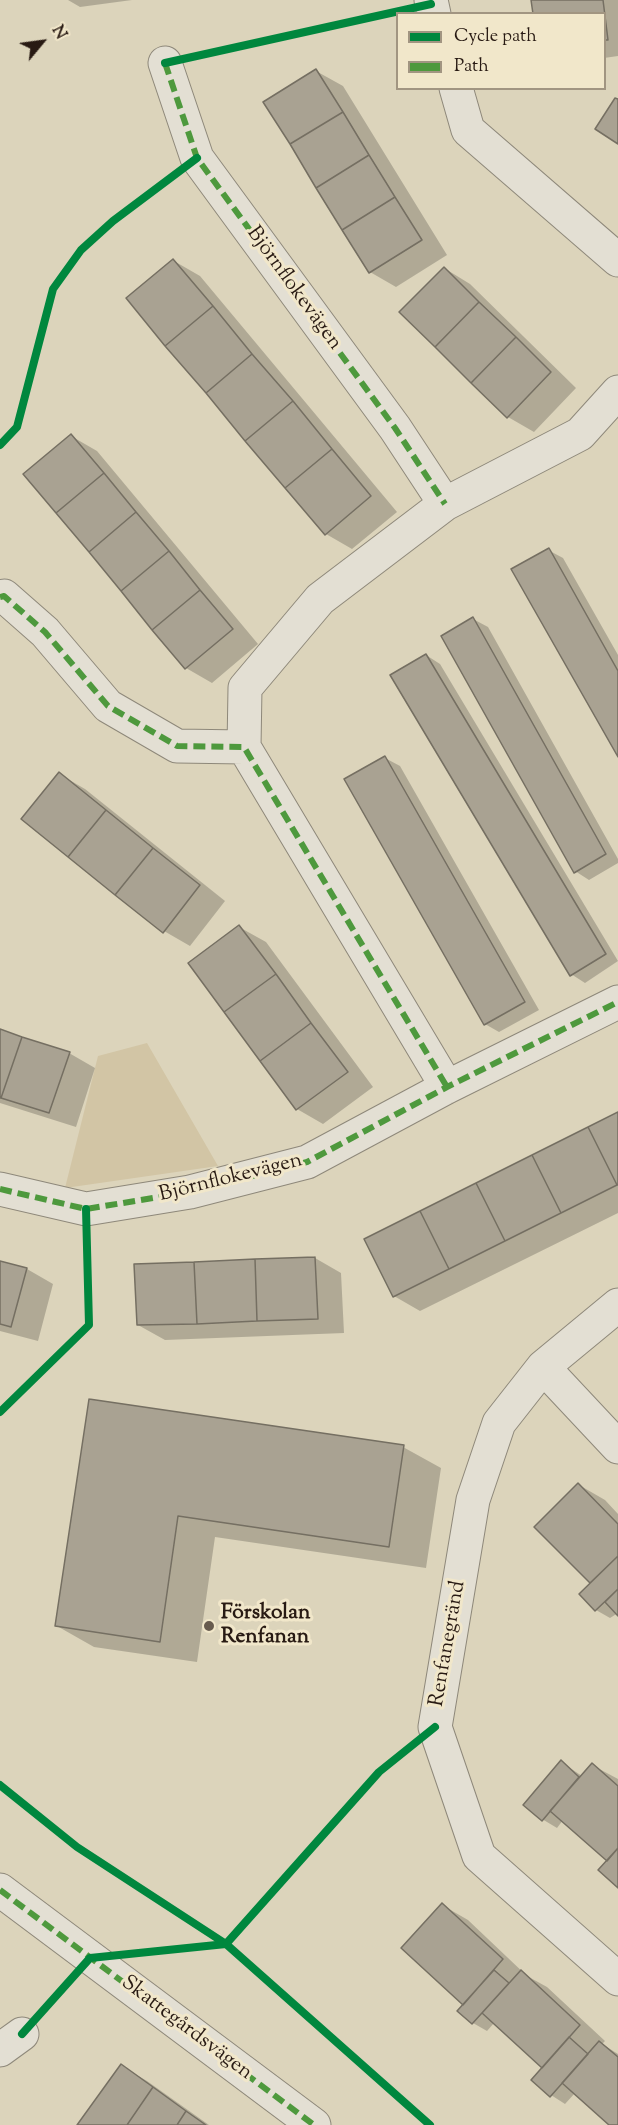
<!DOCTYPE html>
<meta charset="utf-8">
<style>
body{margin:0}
#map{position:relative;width:618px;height:2125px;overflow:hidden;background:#dcd4bb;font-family:"Sorts Mill Goudy",serif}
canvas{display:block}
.legend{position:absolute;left:396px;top:12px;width:210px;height:78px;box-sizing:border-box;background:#f1e7ca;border:2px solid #a19581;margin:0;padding:8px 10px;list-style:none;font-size:18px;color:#281a13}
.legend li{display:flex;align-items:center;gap:12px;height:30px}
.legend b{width:30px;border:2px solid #a19581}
.north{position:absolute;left:12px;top:12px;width:60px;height:60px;-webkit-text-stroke:4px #f1e7ca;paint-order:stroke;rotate:61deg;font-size:16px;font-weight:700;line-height:24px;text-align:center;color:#281a13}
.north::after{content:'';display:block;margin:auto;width:21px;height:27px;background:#281a13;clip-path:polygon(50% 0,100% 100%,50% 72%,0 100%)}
</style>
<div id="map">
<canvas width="618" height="2125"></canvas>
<ul class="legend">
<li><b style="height:8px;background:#00873e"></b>Cycle path</li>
<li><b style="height:8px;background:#4e993d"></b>Path</li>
</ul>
<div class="north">N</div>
</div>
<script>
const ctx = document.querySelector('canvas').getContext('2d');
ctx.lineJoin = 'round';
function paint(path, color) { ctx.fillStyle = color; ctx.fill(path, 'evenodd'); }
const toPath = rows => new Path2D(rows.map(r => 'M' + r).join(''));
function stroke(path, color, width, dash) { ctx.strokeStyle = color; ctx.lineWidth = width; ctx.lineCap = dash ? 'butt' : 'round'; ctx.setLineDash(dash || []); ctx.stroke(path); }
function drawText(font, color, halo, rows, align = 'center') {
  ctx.font = font + ' "Sorts Mill Goudy",serif'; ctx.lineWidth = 6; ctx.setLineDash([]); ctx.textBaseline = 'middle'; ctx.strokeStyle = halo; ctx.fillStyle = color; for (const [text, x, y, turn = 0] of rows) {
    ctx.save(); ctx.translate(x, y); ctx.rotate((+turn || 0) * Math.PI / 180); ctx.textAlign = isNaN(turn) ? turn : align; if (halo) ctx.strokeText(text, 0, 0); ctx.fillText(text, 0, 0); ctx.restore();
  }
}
paint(toPath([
 [147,1043,218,1166,65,1188,98,1056]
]), '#d2c5a5');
paint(toPath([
 [68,0,132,0,80,7],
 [533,0,618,0,618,56,604,58,604,14],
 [316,71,343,86,447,255,396,287,370,272],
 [174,261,200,276,397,512,352,549,326,534],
 [444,268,470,284,576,388,534,432,508,417],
 [71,436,97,451,258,644,212,683,186,668],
 [548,550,563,558,618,655,618,754],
 [473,619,488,627,618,859,618,863,589,880,575,871],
 [426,655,440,664,618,961,585,983,571,974],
 [385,758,400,766,539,1010,499,1032,485,1024],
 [59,774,85,789,225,901,190,946,164,931],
 [239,927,266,942,373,1087,323,1124,297,1109],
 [0,1031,69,1053,95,1068,76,1127,0,1103],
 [618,1114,618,1213,420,1311,394,1296],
 [315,1258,341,1273,344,1333,165,1340,138,1325],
 [0,1262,27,1269,53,1284,38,1341,0,1331],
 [91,1400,403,1447,441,1468,426,1568,215,1537,197,1662,94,1647,57,1626],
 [579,1485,605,1500,618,1514,618,1613,610,1618,596,1610,592,1583,536,1527],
 [561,1762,582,1776,592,1765,618,1779,618,1886,609,1860,563,1820,557,1828,542,1819],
 [442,1905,468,1920,527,1976,547,1987,605,2041,602,2044,618,2054,618,2125,611,2125,575,2093,565,2104,551,2095,544,2067,494,2023,487,2031,473,2023,465,2004],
 [121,2066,147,2081,209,2125,79,2125]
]), '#0003');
const building = toPath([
 [531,0,603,0,608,40,604,40,604,14,533,14,531,0],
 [316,69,343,112,290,144,263,102,316,69],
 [615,98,618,99,618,144,595,129,615,98],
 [343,112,369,155,316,188,290,144,343,112],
 [369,155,395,197,342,230,316,188,369,155],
 [395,197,422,240,369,273,342,230,395,197],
 [173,259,213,306,165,346,126,298,173,259],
 [444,267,479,302,435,347,399,312,444,267],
 [479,302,516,337,471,383,435,347,479,302],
 [213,306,252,354,206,393,165,346,213,306],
 [516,337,551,372,507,418,471,383,516,337],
 [252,354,293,401,245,441,206,393,252,354],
 [293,401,332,449,285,488,245,441,293,401],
 [71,434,104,473,56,513,23,474,71,434],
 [332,449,371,496,325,535,285,488,332,449],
 [104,473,136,512,89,552,56,513,104,473],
 [136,512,169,551,121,591,89,552,136,512],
 [549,548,618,671,618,757,511,569,549,548],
 [169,551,200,590,152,630,121,591,169,551],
 [200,590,233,629,185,669,152,630,200,590],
 [473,617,606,854,574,873,441,636,473,617],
 [426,654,606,954,570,976,390,675,426,654],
 [385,756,525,1002,484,1025,344,779,385,756],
 [59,772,106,810,68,857,21,819,59,772],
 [106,810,153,848,115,895,68,857,106,810],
 [153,848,200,885,163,933,115,895,153,848],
 [239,925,276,974,224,1012,188,963,239,925],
 [276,974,311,1023,260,1061,224,1012,276,974],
 [311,1023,348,1072,296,1110,260,1061,311,1023],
 [0,1029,22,1037,1,1098,0,1098,0,1029],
 [22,1037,70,1052,49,1113,1,1098,22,1037],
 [618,1112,618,1185,617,1185,588,1127,618,1112],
 [588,1127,617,1185,561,1213,532,1155,588,1127],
 [532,1155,561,1213,505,1241,476,1183,532,1155],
 [476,1183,505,1241,449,1269,420,1211,476,1183],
 [420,1211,449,1269,393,1297,364,1239,420,1211],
 [315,1257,318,1319,257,1321,255,1259,315,1257],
 [255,1259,257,1321,197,1324,194,1262,255,1259],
 [0,1261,27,1268,11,1327,0,1324,0,1261],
 [194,1262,197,1324,137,1325,134,1264,194,1262],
 [89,1399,404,1445,389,1547,178,1516,160,1642,55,1626,89,1399],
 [578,1483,618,1524,618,1556,590,1583,534,1527,578,1483],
 [618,1556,618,1589,595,1611,579,1594,618,1556],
 [618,1589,618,1616,605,1602,618,1589],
 [561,1760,579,1777,542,1821,523,1805,561,1760],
 [592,1763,618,1786,618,1848,607,1861,550,1811,592,1763],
 [618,1848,618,1888,598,1870,618,1848],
 [442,1903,503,1959,463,2005,401,1948,442,1903],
 [494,1970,509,1983,472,2024,457,2011,494,1970],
 [521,1970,580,2025,542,2068,482,2013,521,1970],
 [569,2037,588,2054,550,2097,531,2080,569,2037],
 [599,2041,618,2057,618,2125,609,2125,562,2083,599,2041],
 [121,2064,153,2087,127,2125,77,2125,121,2064],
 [153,2087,186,2111,177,2125,127,2125,153,2087],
 [186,2111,206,2125,177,2125,186,2111]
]);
paint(building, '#a9a292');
stroke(building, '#756f62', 1.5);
const street = toPath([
 [431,0,434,14],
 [165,63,197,158,395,428,445,504],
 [456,88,468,130,618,260],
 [0,597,4,596,45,632,108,706,177,746,244,747,447,1087],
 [244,747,245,688,320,599,445,504,580,434,618,392],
 [0,1189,86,1209,190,1192,307,1162,447,1087,618,1002],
 [618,1305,543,1367,499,1423,473,1500,435,1727,479,1856,618,1979],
 [543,1367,618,1447],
 [0,1890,314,2125],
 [0,2050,22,2034]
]);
stroke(street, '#8e887a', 35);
stroke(street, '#e3dfd3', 33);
stroke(toPath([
 [165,63,197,158,395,428,445,504],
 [0,597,4,596,45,632,108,706,177,746,244,747,447,1087],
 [0,1189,86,1209,190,1192,307,1162,447,1087,618,1002],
 [0,1890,314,2125]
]), '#4e993d', 6, [12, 6]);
stroke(toPath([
 [165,63,431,4],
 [0,445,17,427,53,289,81,250,113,221,197,158],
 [0,1412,89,1325,86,1209],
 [0,1785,77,1847,226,1944,430,2125],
 [22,2034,90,1958,226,1944,379,1772,435,1727]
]), '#00873e', 8);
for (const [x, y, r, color] of [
 [209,1626,6,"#675b4e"]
]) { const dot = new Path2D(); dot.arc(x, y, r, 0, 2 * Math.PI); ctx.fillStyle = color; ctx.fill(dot); stroke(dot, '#f1e7ca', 2); }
drawText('21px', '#281a13', '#f1e7ca', [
 ["Björnflokevägen",293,289,54],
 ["Björnflokevägen",231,1179,-14],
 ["Renfanegränd",449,1644,-80],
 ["Skattegårdsvägen",186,2029,37]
]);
drawText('bold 21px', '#281a13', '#f1e7ca', [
 ["Förskolan",221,1614],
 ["Renfanan",221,1638]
], 'left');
</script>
